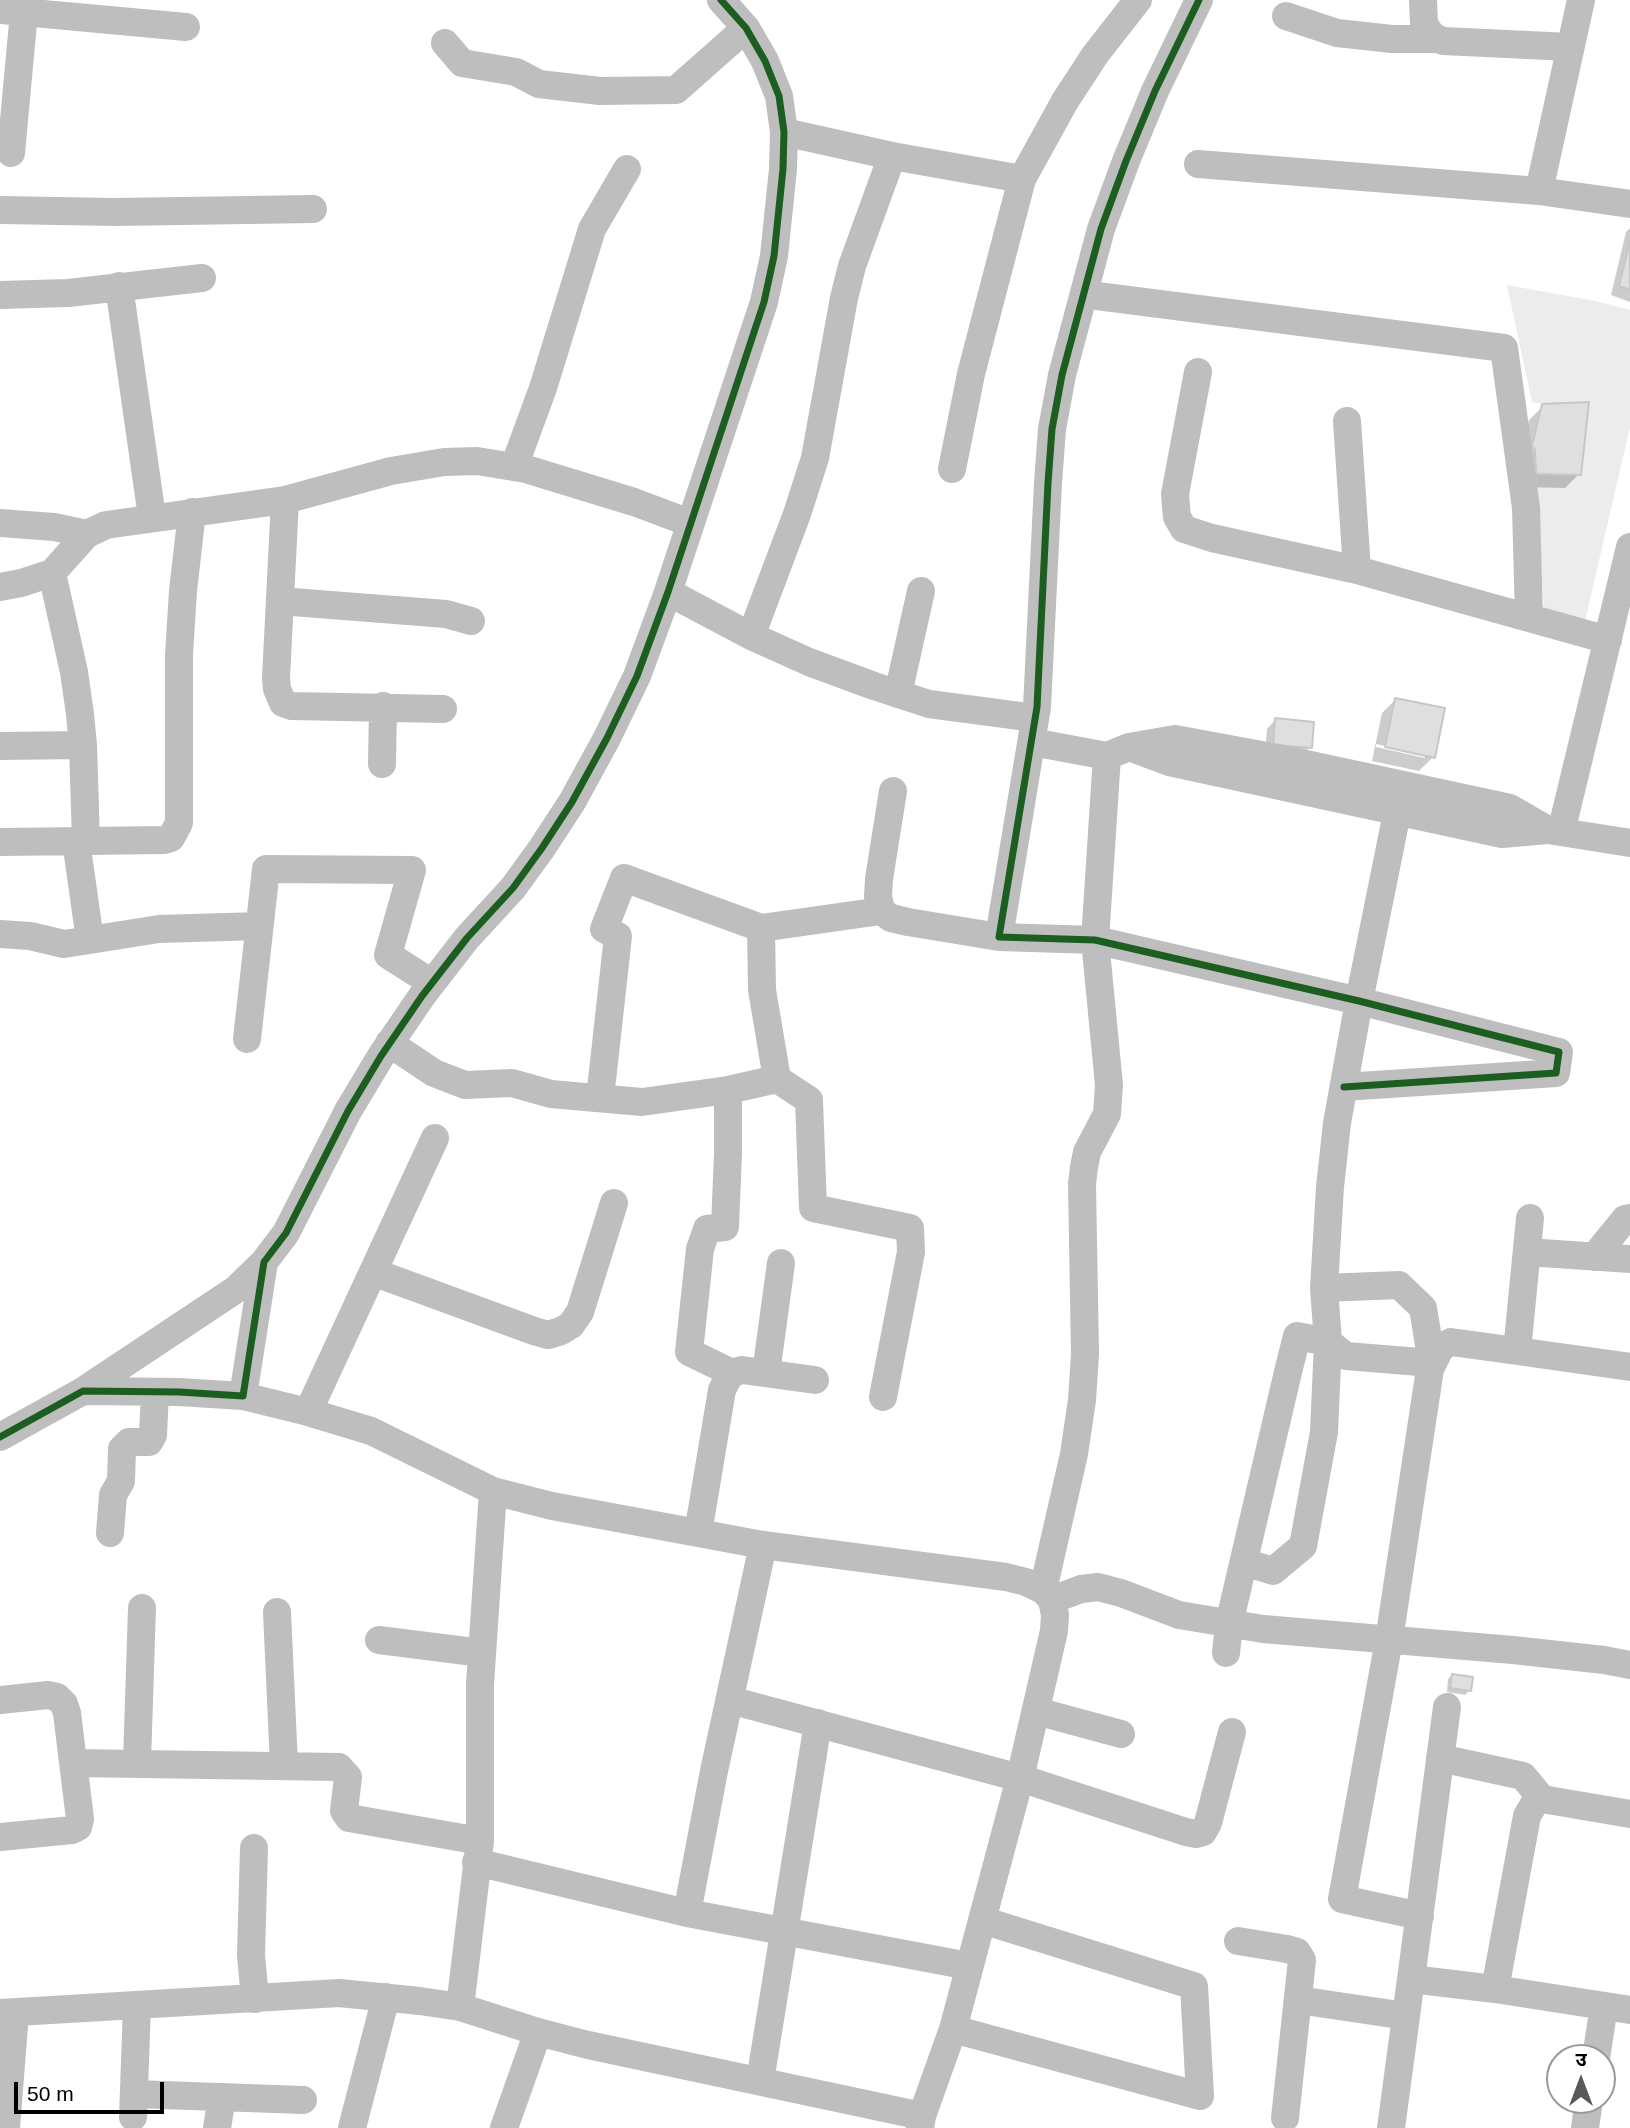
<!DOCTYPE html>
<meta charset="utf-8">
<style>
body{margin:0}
#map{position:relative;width:1630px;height:2128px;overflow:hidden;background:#fff;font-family:Helvetica,"Noto Sans Devanagari",sans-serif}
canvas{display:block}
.north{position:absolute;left:1546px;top:2044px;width:70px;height:70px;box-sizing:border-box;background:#fff;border:2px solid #999;border-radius:50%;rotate:0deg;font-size:19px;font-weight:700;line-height:28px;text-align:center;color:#000}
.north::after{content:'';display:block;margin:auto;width:24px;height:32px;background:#595959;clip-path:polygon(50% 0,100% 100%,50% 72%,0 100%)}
.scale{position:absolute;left:14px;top:2082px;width:150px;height:32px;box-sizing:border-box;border:4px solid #000;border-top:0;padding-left:9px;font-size:21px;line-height:24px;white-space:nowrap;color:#000;-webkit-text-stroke:5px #fff;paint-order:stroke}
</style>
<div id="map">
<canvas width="1630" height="2128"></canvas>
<div class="north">उ</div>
<div class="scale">50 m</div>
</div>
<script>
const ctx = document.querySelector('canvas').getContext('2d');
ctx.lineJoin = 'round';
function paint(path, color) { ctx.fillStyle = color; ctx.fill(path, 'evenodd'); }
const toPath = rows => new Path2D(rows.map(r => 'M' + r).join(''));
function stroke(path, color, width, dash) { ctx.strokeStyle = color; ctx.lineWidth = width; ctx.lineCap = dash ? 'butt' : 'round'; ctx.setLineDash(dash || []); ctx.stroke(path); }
paint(toPath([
 [1507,285,1595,301,1630,310,1630,427,1585,621,1544,611,1536,474,1581,474,1589,402,1542,404,1532,402]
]), '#ececec');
paint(toPath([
 [1630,228,1630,302,1611,295,1626,232],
 [1543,406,1579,474,1565,488,1523,487,1519,460,1529,420],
 [1396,699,1433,757,1419,771,1372,761,1382,713],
 [1376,744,1425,754,1425,758,1376,747],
 [1275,720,1310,747,1301,756,1265,753,1267,729],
 [1452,1675,1469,1691,1465,1695,1447,1692,1448,1679]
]), '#0003');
const building = toPath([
 [1630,241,1630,290,1619,286,1630,241],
 [1589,402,1581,475,1536,474,1535,450,1532,446,1542,404,1589,402],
 [1395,698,1445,708,1435,758,1385,747,1395,698],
 [1275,718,1314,722,1312,748,1273,745,1275,718],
 [1452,1674,1473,1677,1471,1691,1450,1688,1452,1674]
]);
paint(building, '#dfdfdf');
stroke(building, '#c7c7c7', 2);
stroke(toPath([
 [1199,0,1155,91,1126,161,1101,229,1062,375,1052,429,1048,483,1037,707,999,937,1095,940,1359,1001,1559,1052,1556,1073,1344,1087],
 [1423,0,1424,24,1432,36,1443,41,1570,47],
 [0,10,186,27],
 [1286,16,1337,33,1392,39,1438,39],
 [445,43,462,63,516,72,539,84,600,91,676,90,746,28],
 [784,132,892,156,1022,179,1065,101,1095,55,1138,0],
 [11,153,24,12],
 [1198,164,1539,191,1630,204],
 [1539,191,1581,0],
 [0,210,115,212,313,209],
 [119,286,152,517],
 [0,295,68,293,202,278],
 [1097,296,1504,348,1526,508,1529,617],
 [1198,372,1175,494,1177,517,1184,529,1212,538,1357,570,1608,640],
 [1347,421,1357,570],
 [514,467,543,388,592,229,627,169],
 [952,469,971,374,1022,179],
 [285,500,276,678,277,689,283,703,291,706,443,709],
 [0,523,54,527,87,534],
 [0,587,21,583,52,573,87,534,106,525,285,500,391,471,444,462,477,461,526,469,634,502,690,523],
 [668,592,751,636,809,662,874,686,929,704,1035,718],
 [280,601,446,614,471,621],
 [751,636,797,514,815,458,844,298,852,266,892,156],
 [898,694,921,591],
 [1032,742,1107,756],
 [0,746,83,745],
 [1129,747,1169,762,1502,834,1548,830,1630,843],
 [382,764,383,706],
 [893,791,879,879,878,896,881,911,891,918,908,922,999,937],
 [1561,832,1630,547],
 [76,841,90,940],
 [86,841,164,840,171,838,179,823,179,655,183,591,192,512],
 [0,842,86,841,83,745,80,714,74,672,52,573],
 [0,934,30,936,64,944,159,929,259,926],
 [247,1039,266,869,412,870,388,955,432,983],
 [389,1043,434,1073,465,1085,512,1083,551,1094,642,1102,728,1090,777,1079,762,990,761,928,881,911],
 [777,1079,809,1100,813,1208,910,1228,911,1252,883,1397],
 [728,1090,728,1153,725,1227,707,1229,700,1249,689,1352,732,1373],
 [600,1098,618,936,604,929,624,878,761,928],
 [1527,1252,1630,1259],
 [1594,1257,1625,1219,1630,1218],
 [373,1272,534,1331,548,1335,561,1331,571,1325,580,1312,614,1203],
 [1324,1288,1399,1285,1423,1308,1432,1363,1346,1356,1328,1342,1324,1288,1330,1187,1337,1123,1359,1001,1397,813],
 [1517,1351,1630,1367],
 [766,1373,781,1263],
 [83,1391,235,1290,264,1262],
 [243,1396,308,1412,371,1431,493,1491,552,1506,763,1545,1006,1577,1026,1582,1043,1590,1052,1600,1055,1615,1054,1631,1020,1778,953,2029,922,2116,920,2128],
 [308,1412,435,1138],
 [0,1437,83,1391,179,1392,243,1396,264,1262,286,1233,348,1111,381,1056,422,996,467,938,513,888,542,848,572,802,607,738,637,676,668,592,764,302,774,256,783,169,784,132,779,96,765,61,746,28,721,0],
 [110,1533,113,1495,121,1481,122,1449,129,1442,149,1442,153,1435,155,1392],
 [698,1533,722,1390,727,1380,732,1373,742,1370,815,1380],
 [1043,1590,1074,1454,1082,1400,1085,1354,1082,1184,1084,1167,1087,1152,1107,1114,1109,1085,1095,940,1107,756,1129,747,1175,739,1278,758,1510,808,1548,830],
 [1052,1600,1081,1589,1098,1587,1121,1593,1179,1615,1263,1629,1513,1650,1604,1660,1630,1665],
 [277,1612,284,1765],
 [379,1640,482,1653],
 [1226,1653,1229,1624,1288,1372,1297,1336,1328,1342,1324,1432,1303,1546,1273,1571,1244,1562],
 [0,1700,48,1695,57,1697,64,1704,67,1713,80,1819,78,1827,72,1830,0,1837],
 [730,1700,1020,1778,1186,1832,1196,1834,1203,1832,1208,1823,1232,1732],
 [1036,1711,1121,1734],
 [1440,1758,1523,1776,1542,1799],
 [137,1762,142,1608],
 [74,1763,339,1767,348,1777,344,1811,349,1818,480,1841],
 [254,1848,251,1955,255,1999],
 [476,1862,687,1913,969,1966],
 [687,1913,714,1771,763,1545],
 [1420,1916,1342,1899,1389,1640,1430,1369,1441,1347,1451,1342,1517,1351,1530,1218],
 [1238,1941,1287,1949,1297,1952,1302,1960,1285,2118],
 [1411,1979,1447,1707],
 [1495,1989,1527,1816,1534,1804,1542,1799,1630,1814],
 [1298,2000,1406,2016],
 [460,2007,480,1841,480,1684,493,1491],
 [0,2013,339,1993,420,2001,460,2007,538,2032,588,2045,922,2116],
 [953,2029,1200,2096,1194,1986,982,1920],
 [1596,2058,1604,2006],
 [760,2081,818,1723],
 [134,2094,303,2100],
 [133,2117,137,2006],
 [6,2128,15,2013],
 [217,2128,222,2097],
 [352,2128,386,1997],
 [504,2128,538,2032],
 [1391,2128,1411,1979,1495,1989,1630,2010],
 [1585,2128,1589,2100]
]), '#bebebe', 28);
stroke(toPath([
 [1199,0,1155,91,1126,161,1101,229,1062,375,1052,429,1048,483,1037,707,999,937,1095,940,1359,1001,1559,1052,1556,1073,1344,1087],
 [0,1437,83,1391,179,1392,243,1396,264,1262,286,1233,348,1111,381,1056,422,996,467,938,513,888,542,848,572,802,607,738,637,676,668,592,764,302,774,256,783,169,784,132,779,96,765,61,746,28,721,0]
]), '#1b5e20', 7);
</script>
